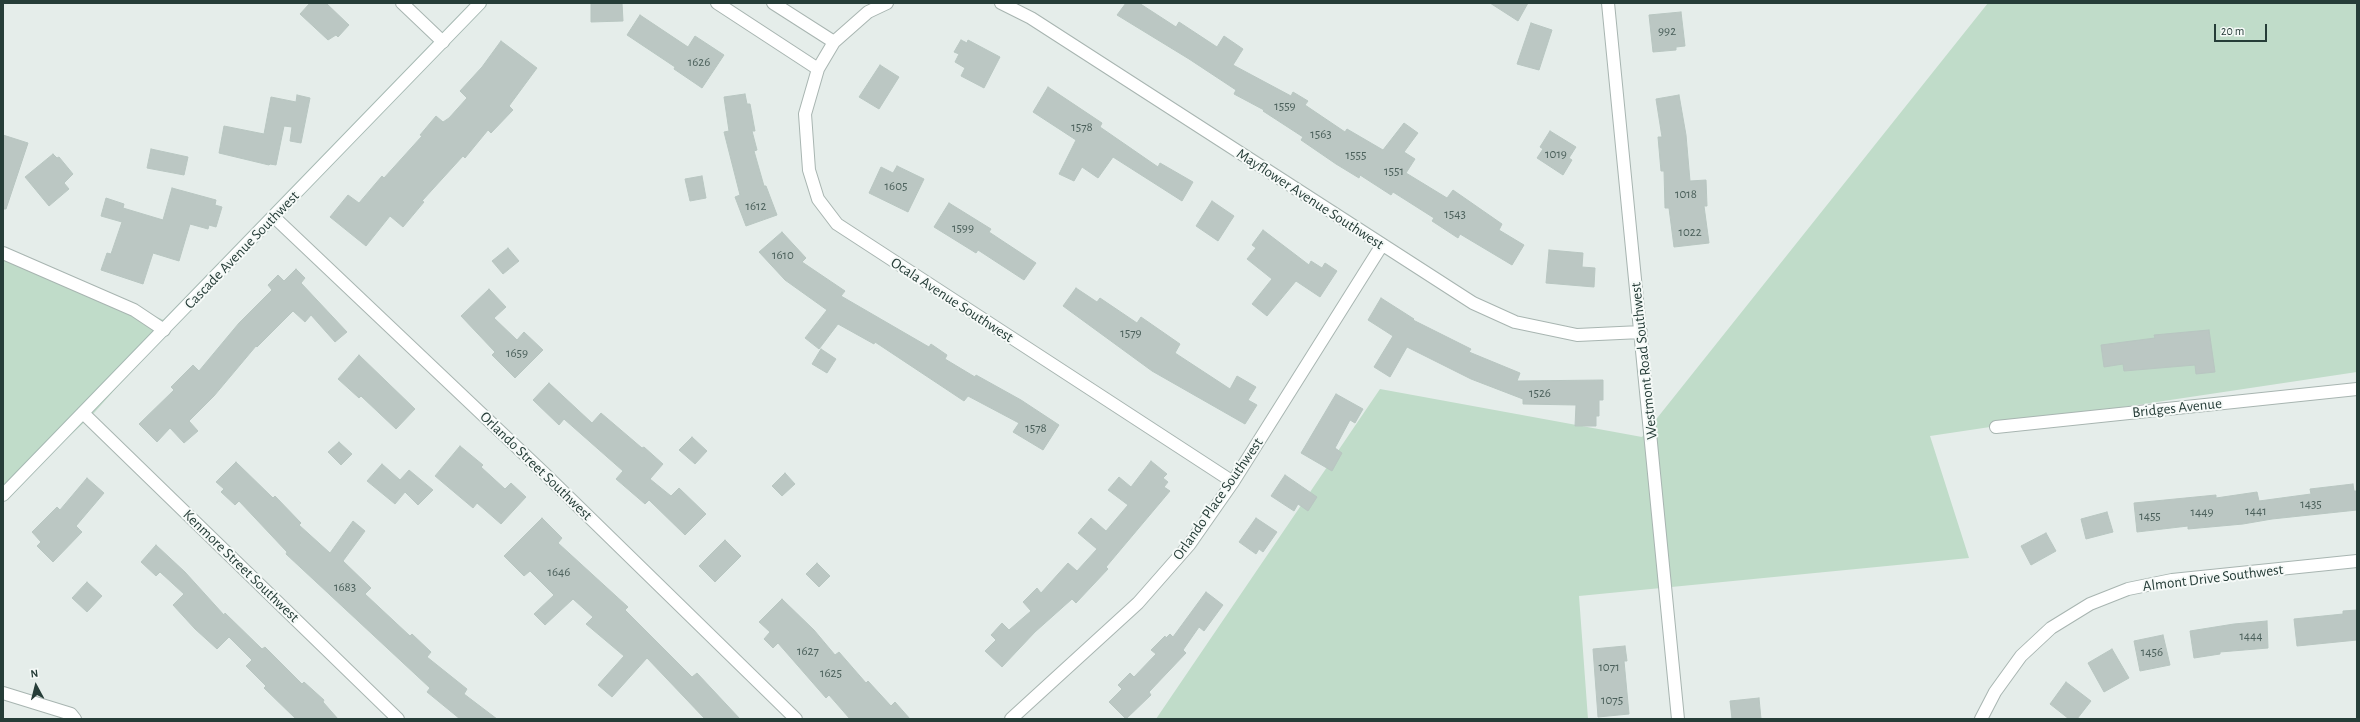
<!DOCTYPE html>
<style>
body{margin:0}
#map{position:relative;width:2360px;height:722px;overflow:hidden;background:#e5edea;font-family:"Alegreya Sans",sans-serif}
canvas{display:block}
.frame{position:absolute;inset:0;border:4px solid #263d38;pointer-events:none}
.north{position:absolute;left:16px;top:666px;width:40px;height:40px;-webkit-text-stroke:3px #f6faf8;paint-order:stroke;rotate:353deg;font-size:11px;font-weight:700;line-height:16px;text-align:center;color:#263d38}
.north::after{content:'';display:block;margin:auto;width:14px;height:18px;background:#263d38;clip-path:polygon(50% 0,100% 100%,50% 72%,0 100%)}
.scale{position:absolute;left:2214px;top:24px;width:53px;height:18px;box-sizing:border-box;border:2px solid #263d38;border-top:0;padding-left:5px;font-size:12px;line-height:14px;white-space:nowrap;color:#263d38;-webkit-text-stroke:3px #f6faf8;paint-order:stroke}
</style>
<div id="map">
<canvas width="2360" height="722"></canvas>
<div class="frame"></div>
<div class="north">N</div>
<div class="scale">20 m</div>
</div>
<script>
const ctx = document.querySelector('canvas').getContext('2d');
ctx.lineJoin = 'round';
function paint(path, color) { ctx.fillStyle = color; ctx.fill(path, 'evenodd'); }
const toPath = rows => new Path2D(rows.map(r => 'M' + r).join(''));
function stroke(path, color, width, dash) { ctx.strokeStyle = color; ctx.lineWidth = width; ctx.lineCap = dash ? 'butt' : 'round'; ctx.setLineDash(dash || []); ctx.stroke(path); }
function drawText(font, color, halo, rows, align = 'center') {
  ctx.font = font + ' "Alegreya Sans",sans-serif'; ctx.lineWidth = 4; ctx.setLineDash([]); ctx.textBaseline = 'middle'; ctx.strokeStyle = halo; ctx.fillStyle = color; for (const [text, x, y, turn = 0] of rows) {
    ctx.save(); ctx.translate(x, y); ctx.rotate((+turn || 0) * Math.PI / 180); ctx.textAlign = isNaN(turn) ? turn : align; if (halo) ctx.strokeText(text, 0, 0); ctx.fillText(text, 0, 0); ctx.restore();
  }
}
paint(toPath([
 [1988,3,2357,3,2357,372,1930,436,1969,558,1579,596,1588,719,1156,719,1380,389,1642,437],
 [3,251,173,324,94,413,3,499]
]), '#c0dcc9');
const building = toPath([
 [310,3,326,3,349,25,338,37,336,35,328,40,300,14,310,3],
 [591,3,622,3,623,21,591,22,591,3],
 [1126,3,1139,3,1176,27,1179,22,1217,47,1224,36,1243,49,1233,65,1291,96,1293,92,1308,101,1305,105,1345,132,1347,129,1383,150,1404,123,1418,133,1404,152,1415,159,1406,173,1447,198,1453,190,1502,224,1499,230,1524,245,1512,265,1460,234,1458,238,1432,221,1434,218,1393,192,1391,195,1360,175,1359,178,1336,164,1301,140,1303,137,1263,111,1264,110,1234,94,1236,90,1189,59,1117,15,1126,3],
 [1490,3,1528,3,1518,21,1490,3],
 [1681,12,1685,46,1676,47,1676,50,1653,52,1649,15,1681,12],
 [640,15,688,47,695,36,724,55,702,88,674,69,675,67,627,35,640,15],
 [1531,23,1552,30,1539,70,1517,64,1531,23],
 [961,40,967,43,968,40,1000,57,984,88,961,76,965,68,955,62,959,54,954,52,961,40],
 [501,41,537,68,509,106,513,110,491,133,488,130,465,158,463,156,422,201,424,202,403,227,390,216,366,246,330,217,348,195,359,203,382,176,384,178,422,136,420,135,436,116,443,122,449,118,467,98,460,91,482,67,501,41],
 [880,65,899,77,879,109,859,97,880,65],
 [1048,87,1102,123,1100,127,1158,167,1160,163,1193,182,1182,201,1113,157,1098,178,1082,167,1074,181,1059,174,1076,140,1033,112,1048,87],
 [745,94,747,104,750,104,755,131,752,131,757,150,754,151,764,186,766,186,777,215,746,226,735,197,740,195,724,132,729,131,724,97,745,94],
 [297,95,310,98,301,143,290,141,292,127,284,126,276,165,270,164,269,165,219,153,224,126,264,134,271,97,296,102,297,95],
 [1679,95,1686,135,1690,181,1706,180,1707,206,1704,206,1709,243,1674,247,1669,208,1665,208,1664,171,1661,171,1658,137,1662,137,1656,99,1679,95],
 [1550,131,1576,147,1569,158,1572,160,1563,175,1537,158,1543,149,1540,147,1550,131],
 [3,135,28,143,6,209,3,209,3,135],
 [151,149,188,157,184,175,147,168,151,149],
 [53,154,57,158,59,157,73,174,64,183,69,189,49,206,25,177,53,154],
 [897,166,924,179,908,212,869,193,881,167,893,173,897,166],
 [702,176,706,198,690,201,685,179,702,176],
 [172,188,216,200,215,205,222,207,216,227,209,225,208,229,190,224,179,261,153,253,143,284,101,270,107,253,111,254,122,222,101,216,106,198,124,204,123,208,163,220,172,188],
 [1212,201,1234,216,1218,241,1196,226,1212,201],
 [949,203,991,229,989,232,1036,263,1024,280,978,250,976,253,934,227,949,203],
 [1263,230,1309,265,1311,261,1322,268,1325,263,1337,271,1320,297,1296,281,1267,316,1252,304,1272,279,1247,259,1256,248,1252,245,1263,230],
 [782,232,806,258,802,262,845,291,841,296,929,347,931,344,947,355,945,359,975,377,976,375,1021,400,1059,425,1043,450,1013,432,1019,423,968,396,964,401,875,342,874,344,838,324,819,349,805,338,827,310,785,280,759,252,782,232],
 [508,248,519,261,503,274,492,261,508,248],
 [1549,250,1583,253,1582,267,1595,268,1594,287,1546,283,1549,250],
 [296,269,305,278,301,283,347,332,335,342,311,315,305,322,293,311,257,347,256,346,214,396,189,421,198,431,184,443,170,428,157,442,139,424,174,390,171,387,193,365,199,371,239,323,272,290,268,285,278,275,284,281,296,269],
 [1076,288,1097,302,1100,298,1137,323,1141,317,1180,344,1175,353,1230,389,1237,376,1256,387,1248,400,1257,405,1245,424,1152,371,1063,306,1076,288],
 [489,289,506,307,494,318,517,340,524,332,543,350,515,378,492,355,495,352,461,316,489,289],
 [1381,298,1414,319,1413,320,1471,349,1469,352,1520,373,1517,381,1603,380,1603,400,1599,400,1599,416,1596,416,1596,426,1575,426,1576,405,1523,404,1523,399,1471,379,1407,347,1390,377,1374,367,1393,336,1368,320,1381,298],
 [2209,330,2215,372,2196,374,2195,365,2124,371,2123,364,2104,367,2101,345,2155,338,2154,335,2209,330],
 [821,349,836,359,827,373,812,364,821,349],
 [359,355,415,409,396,429,361,396,359,398,338,379,359,355],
 [549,383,592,423,601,413,642,448,644,447,663,464,650,479,671,496,679,488,706,514,685,535,649,500,645,504,616,479,623,471,564,419,559,425,533,400,549,383],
 [1336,394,1363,409,1355,423,1350,420,1335,448,1342,453,1332,471,1301,453,1336,394],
 [692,437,707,451,695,464,679,450,692,437],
 [339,442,352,454,341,465,328,452,339,442],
 [460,446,483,465,481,467,505,489,511,483,526,497,501,524,477,503,473,508,435,476,460,446],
 [1151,461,1167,474,1163,478,1168,482,1164,487,1170,491,1106,567,1108,569,1076,603,1072,599,1035,632,1002,667,985,651,996,640,991,635,1002,623,1009,630,1031,611,1023,602,1037,588,1041,593,1068,563,1077,571,1097,549,1078,533,1091,518,1106,531,1128,505,1108,490,1119,477,1131,487,1151,461],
 [236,462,273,498,275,496,301,523,299,525,330,553,353,521,365,531,343,561,371,588,365,594,410,636,412,634,431,652,427,657,467,689,464,694,497,719,460,719,427,692,430,688,286,554,287,552,239,501,235,505,221,492,224,489,216,482,236,462],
 [382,464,400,480,409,470,433,490,418,505,405,492,395,504,367,481,382,464],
 [785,473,795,484,782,496,772,486,785,473],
 [1285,475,1317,497,1308,511,1298,504,1294,511,1271,496,1285,475],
 [87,478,104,493,76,526,82,532,53,562,37,546,41,542,32,532,57,507,60,510,87,478],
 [2353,484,2354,491,2357,491,2357,510,2272,519,2243,524,2188,529,2188,526,2137,532,2134,503,2216,495,2216,498,2257,492,2259,501,2311,494,2310,489,2353,484],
 [2107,512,2113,532,2086,539,2081,519,2107,512],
 [542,518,562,538,558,543,628,607,625,610,692,677,697,673,740,719,705,719,647,658,612,697,598,685,624,656,586,624,593,617,573,599,545,625,534,614,554,595,530,571,524,576,504,556,542,518],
 [1256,518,1277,532,1263,552,1259,549,1256,554,1239,542,1256,518],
 [2046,533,2056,551,2031,565,2021,546,2046,533],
 [725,540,741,556,715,582,699,566,725,540],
 [156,545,185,572,224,615,225,613,262,649,265,647,302,684,304,682,324,700,323,702,338,719,296,719,264,688,266,686,246,666,252,660,229,637,217,649,195,629,173,605,184,594,160,572,156,576,141,562,156,545],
 [817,563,830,576,819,587,806,574,817,563],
 [87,582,102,596,87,612,72,598,87,582],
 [1206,592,1223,605,1204,631,1199,627,1183,650,1186,653,1149,692,1151,695,1126,719,1109,702,1122,689,1118,685,1130,673,1134,677,1156,654,1151,650,1165,636,1166,638,1170,634,1173,637,1206,592],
 [782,599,814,630,835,655,839,652,866,683,868,681,891,706,895,702,910,719,850,719,829,695,826,698,778,643,773,648,764,639,770,632,759,622,782,599],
 [2357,610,2357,640,2297,646,2294,619,2343,614,2343,611,2357,610],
 [2267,621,2268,648,2220,652,2220,654,2194,658,2190,631,2234,624,2267,621],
 [2163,635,2170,665,2140,671,2134,641,2163,635],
 [1625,646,1627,661,1624,661,1629,714,1598,717,1593,649,1625,646],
 [2112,649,2129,678,2104,692,2088,663,2112,649],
 [2066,682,2091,701,2077,719,2069,719,2050,704,2066,682],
 [1759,698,1761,719,1732,719,1730,701,1759,698]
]);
paint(building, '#bbc7c3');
stroke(building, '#b8c6c1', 1);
const street = toPath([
 [402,3,443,42],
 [717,3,818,69],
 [773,3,834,42],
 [887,3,868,12,834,42,818,69,805,114,809,170,818,199,837,224,1233,482],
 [1001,3,1031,18,1473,303,1515,322,1577,335,1641,332],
 [1608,3,1678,719],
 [274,217,544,473,796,719],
 [3,253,134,310,164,330],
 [83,413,398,719],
 [1996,427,2357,389],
 [3,693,71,714,75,719],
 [1011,719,1138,603,1189,545,1233,482,1382,245],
 [1981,719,1995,692,2021,656,2051,628,2090,604,2128,589,2172,580,2357,561]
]);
const secondary = toPath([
 [3,495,480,3]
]);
stroke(street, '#a8b5b1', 14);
stroke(secondary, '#a5b8b2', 14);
stroke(street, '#fff', 12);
stroke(secondary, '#fff', 12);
drawText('13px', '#4b605b', null, [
 ["992",1667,31],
 ["1626",699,62],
 ["1559",1285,106],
 ["1578",1082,127],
 ["1563",1321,134],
 ["1019",1556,154],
 ["1555",1356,155],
 ["1551",1394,171],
 ["1605",896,186],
 ["1018",1686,194],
 ["1612",756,206],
 ["1543",1455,214],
 ["1599",963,228],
 ["1022",1690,232],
 ["1610",783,255],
 ["1579",1131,333],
 ["1659",517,353],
 ["1526",1540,393],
 ["1578",1036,428],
 ["1435",2311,504],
 ["1441",2256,511],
 ["1449",2202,512],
 ["1455",2150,516],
 ["1646",559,572],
 ["1683",345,587],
 ["1444",2251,636],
 ["1627",808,651],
 ["1456",2152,652],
 ["1071",1609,667],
 ["1625",831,673],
 ["1075",1612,700]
]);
drawText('15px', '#263d38', '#f6faf8', [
 ["Mayflower Avenue Southwest",1310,199,33],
 ["Cascade Avenue Southwest",242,250,-46],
 ["Ocala Avenue Southwest",952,300,33],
 ["Westmont Road Southwest",1644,361,-96],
 ["Bridges Avenue",2177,408,-6],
 ["Orlando Street Southwest",536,466,44],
 ["Orlando Place Southwest",1218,499,-55],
 ["Kenmore Street Southwest",241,566,44],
 ["Almont Drive Southwest",2213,578,-7]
]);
</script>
